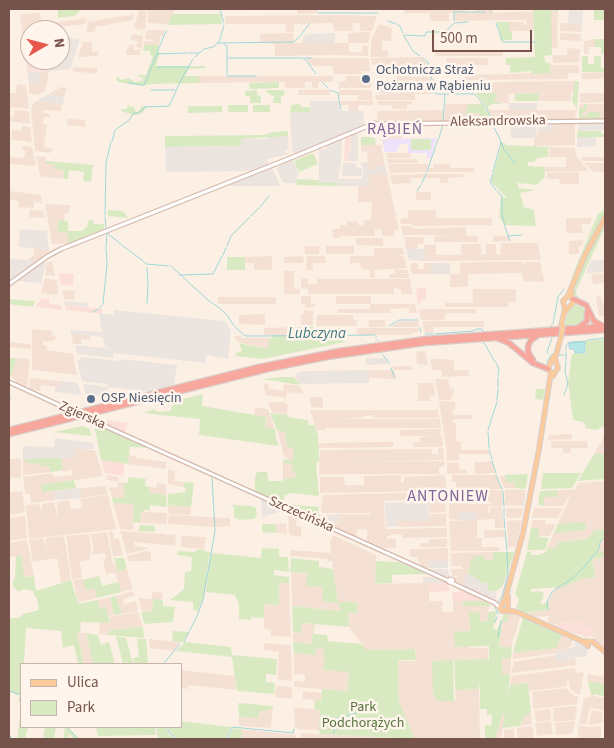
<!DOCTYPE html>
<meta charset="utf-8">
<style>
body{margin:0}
#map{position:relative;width:614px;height:748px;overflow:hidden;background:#fcf0e5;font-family:"Source Sans 3",sans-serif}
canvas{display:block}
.frame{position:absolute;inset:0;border:10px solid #76534a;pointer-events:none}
.legend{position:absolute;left:20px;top:663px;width:162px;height:65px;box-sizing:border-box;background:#fff5ec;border:1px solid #c8b4ab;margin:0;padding:6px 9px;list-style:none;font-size:15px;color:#76534a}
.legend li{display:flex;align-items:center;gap:10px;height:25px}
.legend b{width:25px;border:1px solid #c8b4ab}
.north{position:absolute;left:20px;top:20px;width:50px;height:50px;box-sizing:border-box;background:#fff5ec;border:1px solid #c8b4ab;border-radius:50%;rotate:82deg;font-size:14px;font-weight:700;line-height:20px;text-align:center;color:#76534a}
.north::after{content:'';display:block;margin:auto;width:18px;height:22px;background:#e7574a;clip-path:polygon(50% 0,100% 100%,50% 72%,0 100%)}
.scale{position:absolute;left:432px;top:30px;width:100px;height:22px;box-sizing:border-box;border:2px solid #76534a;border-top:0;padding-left:6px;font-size:15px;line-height:18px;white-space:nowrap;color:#76534a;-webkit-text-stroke:4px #fff5ec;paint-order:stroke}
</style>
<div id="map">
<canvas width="614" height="748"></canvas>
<div class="frame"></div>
<ul class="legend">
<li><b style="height:6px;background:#fbcb9d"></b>Ulica</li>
<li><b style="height:14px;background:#d9eac3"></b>Park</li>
</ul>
<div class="north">N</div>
<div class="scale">500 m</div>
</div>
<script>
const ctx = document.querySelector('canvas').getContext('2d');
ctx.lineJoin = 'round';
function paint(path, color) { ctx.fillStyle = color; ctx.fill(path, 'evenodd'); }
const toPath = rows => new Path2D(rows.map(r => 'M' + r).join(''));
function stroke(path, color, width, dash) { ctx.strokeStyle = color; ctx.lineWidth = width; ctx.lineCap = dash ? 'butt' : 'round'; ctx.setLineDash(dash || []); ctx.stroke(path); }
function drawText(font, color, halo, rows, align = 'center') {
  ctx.font = font + ' "Source Sans 3",sans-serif'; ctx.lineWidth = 5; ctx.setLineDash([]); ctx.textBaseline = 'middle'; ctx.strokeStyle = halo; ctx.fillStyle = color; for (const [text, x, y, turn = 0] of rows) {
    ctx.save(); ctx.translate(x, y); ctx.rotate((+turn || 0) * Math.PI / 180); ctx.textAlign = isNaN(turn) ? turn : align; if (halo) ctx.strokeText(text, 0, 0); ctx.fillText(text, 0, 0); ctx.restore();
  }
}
paint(toPath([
 [139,9,147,9,145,30,134,28],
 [148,9,175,9,168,24,148,23],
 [297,9,317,9,317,13,297,14],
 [404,9,466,9,466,12,449,13,449,21,430,21,429,13,404,13],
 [475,9,492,9,491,13,533,11,534,31,509,31,509,22,523,22,526,26,526,20,455,21,454,13,485,12,475,11],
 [551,11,558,12,557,32,558,48,551,48],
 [39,13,44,24,87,18,85,24,59,27,59,30,30,30,30,42,23,41,20,14],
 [134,14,133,20,95,27,96,31,86,33,88,22],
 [339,15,377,16,372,31,360,31,360,23,353,23,352,31,334,31,333,23,294,24,294,32,286,32,285,24,226,24,225,16],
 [560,23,578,24,582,28,581,32,560,31],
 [379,24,392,28,391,41,382,41,382,50,388,51,388,57,371,57,371,40],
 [152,30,165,30,163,36,160,36,160,43,159,45,144,45,145,41,152,41,153,40,145,39,146,31],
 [369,32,371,34,368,43,349,43,349,52,362,52,362,46,368,46,368,56,333,55,275,56,275,44,260,42,260,34,293,33,294,43,348,43,348,33],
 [560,33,581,34,581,41,560,40],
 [132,34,143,36,142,48,136,47,137,41,130,40],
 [595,39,595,47,589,47,589,54,584,54,584,41],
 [83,42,92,42,92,52,99,51,98,56,78,57],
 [129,45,135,45,134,50,141,49,140,55,125,55],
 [567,48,580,49,579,62,553,63,552,55,567,55],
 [435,52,503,52,503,56,435,56],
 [422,57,428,65,424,66,424,74,388,74,388,66,372,65,371,58],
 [306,58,367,58,369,59,370,71,362,71,362,74,334,74,333,66,311,66],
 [446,58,488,58,488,65,447,65],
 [550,65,579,65,579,73,568,73,568,79,465,80,465,75,549,73],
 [74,67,97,68,97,74,72,71],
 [41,72,49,72,45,91,38,95,29,93,29,83,39,84],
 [605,72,605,78,602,79,581,79,581,73],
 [199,76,333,76,333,82,318,82,318,88,312,88,312,82,305,82,305,88,285,88,285,82,199,83],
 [346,76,359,76,360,80,371,81,371,87,370,88,339,88,339,82,346,81],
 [395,76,431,76,434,94,415,94,415,100,376,100,375,95,395,94,395,88,429,88,429,87,397,87],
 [578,81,578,93,571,93,571,101,539,101,538,93,509,94,509,103,492,103,491,82],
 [17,84,26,85,29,109,9,107,9,93,16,93],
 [61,87,67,88,64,97,47,95],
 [298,90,329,90,330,95,298,95],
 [339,90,371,90,373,100,358,100,358,95,339,95],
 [580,93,605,93,605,102,580,103],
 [36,101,62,104,61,111,43,110,43,113,50,114,50,117,44,117,43,124,47,125,44,147,52,148,51,153,35,151,31,111,33,104],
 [339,101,373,101,373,105,358,105,358,111,349,111,348,105,340,105],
 [377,101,412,101,412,104,407,105,407,109,393,109,392,105,378,105],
 [445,104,482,104,491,121,444,121],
 [580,104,605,104,605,119,579,120],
 [15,110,29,111,30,124,9,121,9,116,14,117],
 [443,110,443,121,381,122,378,121,377,111],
 [488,110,577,110,574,120,493,121],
 [68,119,85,120,85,127,67,125],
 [554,124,575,124,575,145,534,146,534,138,538,138,538,131,554,131],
 [402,125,402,139,382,139,381,127],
 [22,126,30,127,32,142,11,140,12,130,21,131],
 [361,145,381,145,385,166,376,166,376,169,368,169,367,152,361,151],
 [23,146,32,147,36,166,9,164,9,157,23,158,26,151,22,150],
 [549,147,574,148,577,157,589,171,542,172,542,167,566,167,566,157,549,157],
 [386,153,411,153,411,158,387,158],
 [36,156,46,157,46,164,55,165,55,169,64,170,63,179,40,176],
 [580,157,605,157,605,161,583,161],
 [387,159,418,159,418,163,388,163],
 [584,163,605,163,605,172,594,172],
 [388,164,429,164,426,172,390,173],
 [433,164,450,164,450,168,474,168,474,172,428,172,429,168,433,168],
 [579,172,579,184,560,184,559,179,547,179,547,173],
 [387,174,398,225,398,230,394,230,394,236,382,236,382,230,375,229,375,236,340,236,339,238,333,238,332,229,340,229,340,225,347,225,347,221,357,221,358,225,363,225,364,220,371,220,372,202,358,202,358,185,369,185,369,175],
 [426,174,424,178,411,178,411,183,392,184,390,175],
 [427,174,463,174,463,177,448,178,448,183,440,183,440,178,425,178],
 [9,191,41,195,42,203,34,202,34,208,18,207,19,201,9,200],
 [416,192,431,192,431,200,416,200],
 [45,204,70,205,69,213,65,213,64,221,58,220,57,232,68,233,68,244,52,244],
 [30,210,43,211,45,218,29,217],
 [408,210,436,210,436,218,492,218,492,225,416,226,410,224,401,224,400,219,408,218],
 [566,218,592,218,590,224,578,224,582,225,583,233,566,233],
 [401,226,409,226,416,229,466,227,466,236,478,236,478,242,434,242,434,236,451,235,403,235],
 [493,236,509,236,511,241,493,242],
 [404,237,423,237,424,243,418,244,418,249,406,249],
 [356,238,383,238,383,246,356,245],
 [584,240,582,246,579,246,579,254,569,254,569,241],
 [501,243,538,243,541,260,425,261,424,245,436,245,436,255,461,255,461,244,481,244,481,254,486,255,486,244,496,244,496,254,500,255],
 [305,246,319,246,319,254,305,254],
 [326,246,354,246,354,254,326,254],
 [34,248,49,250,50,251,36,262,28,260,34,255],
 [374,248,403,248,404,255,395,255,404,256,407,268,375,270,375,278,370,278,370,270,361,269,360,263,350,263,350,256,374,256],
 [272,256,272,270,254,270,254,263,245,263,245,257],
 [303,256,304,263,284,263,284,257],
 [307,256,325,256,326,263,313,263,313,270,306,270],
 [47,262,52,262,55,276,45,275],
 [485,262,485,269,486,262,524,262,525,268,526,262,540,262,542,273,532,274,543,274,544,282,523,281,522,273,468,274,468,287,450,287,450,274,460,274,460,263],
 [412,263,418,263,418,269,424,269,424,263,431,263,431,274,412,274,410,268],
 [395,269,408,270,408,273,402,274,409,274,409,278,389,278,389,274,395,274],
 [284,271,294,271,294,289,300,289,300,294,284,294],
 [605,273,605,283,593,284,591,274],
 [45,278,57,280,58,295,41,293],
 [301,279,308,279,308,284,317,284,317,279,410,279,413,294,401,294,401,289,394,288,394,294,308,294,308,289,301,288],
 [473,289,516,289,516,302,509,302,508,307,445,307,445,303,473,303],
 [62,290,75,291,74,300,64,299],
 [301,296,311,296,311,304,315,304,315,307,305,308,305,304,301,304],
 [336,296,371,296,371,304,415,304,417,313,410,313,409,308,390,309,390,313,338,313,338,309,370,309,370,304,336,304],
 [601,296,603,305,605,305,605,315,599,317,596,297],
 [218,297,276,297,276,304,218,304],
 [419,309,476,309,476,313,445,313,445,320,421,320],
 [304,310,313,311,313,325,301,325,301,314,304,314],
 [265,314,265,325,239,324,239,315],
 [317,315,353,315,353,320,357,320,357,326,316,326],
 [369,320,385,320,385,327,369,327],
 [400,321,418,321,419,327,390,327],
 [423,321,484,321,484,327,433,327,434,333,425,333,422,322],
 [298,327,298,335,264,335,264,328],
 [345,328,345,335,316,335,316,329],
 [357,328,419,328,419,331,411,334,411,335,357,335],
 [32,329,53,331,52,336,58,337,53,341,43,341,43,345,47,346,47,350,73,354,77,375,32,370],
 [71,334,91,335,90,340,81,339,81,344,73,344],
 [234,336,241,336,241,338,269,338,269,349,237,342],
 [9,342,31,344,31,349,9,347],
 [425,351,428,365,417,364,416,352],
 [17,358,30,359,27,388,20,386,11,376],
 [430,359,444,359,454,361,454,370,469,370,469,376,442,377,442,370,433,370],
 [393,366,412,366,413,370,394,370,396,379,369,378,369,370,393,370],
 [30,378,60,381,59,387,41,385,40,391,29,390],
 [435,379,448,379,450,388,454,389,454,395,451,396,451,400,439,400],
 [263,383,269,384,268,388,283,391,284,384,299,386,304,394,287,392,286,398,266,395],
 [418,383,433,383,435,395,430,396,430,401,418,401],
 [309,397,323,397,323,408,311,407],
 [439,401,455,402,455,409,453,409,453,415,472,415,472,419,453,419,453,423,456,423,456,441,461,442,461,450,488,450,490,454,459,454,459,460,447,461,446,451,447,450,446,448],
 [268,402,284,402,288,405,287,415,272,412],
 [255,407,268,409,275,429,265,427,267,417,254,414],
 [310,410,438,410,439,418,373,418,373,415,363,416,363,418,338,419,440,419,441,428,326,428,326,430,317,430],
 [441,429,440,436,442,436,443,447,413,447,413,442,420,442,420,437,438,436,400,436,400,430],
 [277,430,286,432,293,448,293,461,288,460,284,456],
 [572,434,572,439,548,440,549,435],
 [603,438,605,438,605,454,594,454],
 [551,441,587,441,588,448,571,448,571,453,563,453,563,448,551,448],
 [393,442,394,447,319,448,319,443],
 [438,448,443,448,444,460,353,462,444,461,444,467,439,467,439,474,319,474,320,450,432,449,432,454,438,454],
 [75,449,95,450,103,476,41,485,42,492,54,491,55,500,31,503,30,494,25,494,23,477,53,473,54,477,72,475,72,470,63,472,61,458,75,458],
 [129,455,136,456,136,458,166,462,166,469,128,464],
 [49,458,50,472,23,475,23,459],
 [9,459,21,459,21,477,9,478],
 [488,461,492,461,495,473,475,474,474,462,488,462],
 [283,463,293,464,296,472,295,478,283,479],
 [447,463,459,463,459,470,467,469,467,473,447,474],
 [168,469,175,471,174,481,185,482,183,487,168,484],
 [106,475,119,477,118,482,124,483,124,499,112,497,109,487,117,488,118,482,107,480],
 [401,475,401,482,404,482,404,477,445,475,446,488,437,488,437,491,320,493,320,477,344,477,345,485,364,485,364,476],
 [452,475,496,475,502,489,456,490,456,482,452,482],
 [505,475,506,482,515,482,515,488,504,488,499,476],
 [605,481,605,529,595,530,587,539,558,542,558,547,547,548,570,497,568,497,563,506,544,506,543,497,557,497,557,490,574,490,579,483],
 [157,483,166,484,166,495,149,493,150,487,156,488],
 [105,486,108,494,82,498,80,488],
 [502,490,503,506,488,507,488,513,490,513,490,508,502,507,504,527,495,529,495,519,477,520,477,538,482,538,482,547,499,547,499,551,451,551,449,521,476,520,461,514,459,519,449,519,449,503,491,504,491,502,449,502,448,491],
 [505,490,526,490,524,506,505,505],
 [22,491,25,512,9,515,10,492],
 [444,492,446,512,430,513,428,502,434,502,434,498,384,501,385,529,447,528,447,537,402,538,401,534,391,534,391,536,387,536,387,539,396,539,396,548,385,548,383,551,367,543,367,530,357,529,356,538,327,524,327,522,340,521,340,514,370,515,370,513,322,513,321,504,322,503,323,495],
 [108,495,116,529,29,539,26,507,27,505,39,504,42,513,42,504,54,502,58,519,57,502,69,500,71,509,80,508,82,507,80,499],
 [113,503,134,504,133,530,120,529],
 [168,505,191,507,190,515,168,514],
 [523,508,522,518,506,518,506,508],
 [534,508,563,508,558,518,532,518],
 [141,512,167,513,167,524,140,523],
 [288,512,297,516,296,526,301,527,301,537,290,535,289,532],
 [430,514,446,514,446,526,398,527,398,521,429,521],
 [169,515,230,518,230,526,215,527,168,524],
 [25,516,27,538,9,541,9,518],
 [522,520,516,547,508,547,507,521],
 [532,520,545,520,545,524,556,524,550,536,539,536,539,528,531,528],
 [286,523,287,534,276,533,275,524],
 [484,530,504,530,505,537,484,538],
 [113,531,114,539,119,539,123,555,113,557,109,532],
 [120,531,167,534,164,543,168,534,176,535,175,546,134,542,135,546,150,548,127,554],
 [107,532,113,565,116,564,118,571,127,569,133,589,121,592,115,573,106,574,103,559,106,559,105,553,92,555,92,551,94,550,91,534],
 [89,534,91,547,90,558,89,560,80,562,82,577,72,580,66,536],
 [333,535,376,555,376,584,429,583,429,601,443,601,442,612,453,612,453,601,463,601,464,606,489,606,487,621,479,622,479,612,469,612,470,648,488,648,488,659,432,661,434,695,436,695,437,701,456,700,456,690,479,689,480,739,415,739,413,738,399,702,398,661,416,661,416,650,366,650,349,627,348,613,357,612,357,603,338,603,341,611,292,606,291,572,307,573,338,602,332,561,328,561,328,559,290,556,290,550,331,553,330,542],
 [64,536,71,580,61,583,57,558,33,562,29,540,43,538,48,553,45,538],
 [182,536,206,537,204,549,180,547],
 [605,537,605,650,597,644,592,636,593,627,584,628,582,621,547,625,549,616,532,617,523,614,548,610,549,601,556,587,563,586,581,579,596,577,592,559,599,550,600,542],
 [429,539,447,539,447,547,420,547,420,543,429,543],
 [27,540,34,576,24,577,21,556,9,557,9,543],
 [448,548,448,561,428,561,428,568,420,567,420,562,418,561,417,557,410,557,410,549],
 [145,551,151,552,151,561,128,561,127,556],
 [493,552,493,560,484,560,484,556,473,560,470,569,468,569,469,575,465,576,465,583,458,583,455,581,457,576,452,576,451,569,462,569,462,566,451,566,451,553],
 [83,578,86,590,94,588,97,598,80,602,78,601,73,581],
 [279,583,289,583,291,637,271,636,271,630,264,629,264,604,278,605],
 [133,591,135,596,123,599,124,604,136,601,138,611,122,614,116,596],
 [152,592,163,593,162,600,153,599,152,613,142,611,138,598,152,599],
 [110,597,114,616,138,612,143,627,110,630,108,635,99,634,100,623,110,623,109,617,113,616,108,616,100,609,97,600],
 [508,614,512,614,520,616,515,636,513,637,512,647,499,647,502,622],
 [302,623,314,624,312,644,293,642,293,632,301,633],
 [77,633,86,633,93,664,84,664],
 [562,635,573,640,571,646,564,650,556,651,556,653,513,659,513,653,555,648],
 [149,639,180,642,174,651,150,648],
 [264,643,291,645,292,681,277,679,279,652,264,650],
 [316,648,324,649,325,656,349,672,347,691,294,687,294,681,305,682,305,675,294,674,294,653,314,655],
 [556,655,557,661,576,660,577,665,511,673,514,662],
 [511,658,510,674,502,674,502,659],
 [575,668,576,673,584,672,580,695,576,694,570,688,568,678,567,679,567,686,548,689,529,691,528,683,510,685,511,676],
 [181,670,235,676,236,690,189,685,188,689,181,688],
 [588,674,605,677,605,684,587,681],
 [276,686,292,687,292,699,275,697],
 [566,688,575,696,578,696,577,704,533,709,532,692],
 [303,691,322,693,321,701,303,699],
 [591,694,594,694,594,696,605,698,605,709,604,710,591,708,589,710,587,724,579,724,584,698,591,697],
 [577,706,575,720,554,722,553,708],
 [294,707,320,710,319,730,299,729,295,727],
 [269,709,273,709,271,728,239,726,239,717,258,718,260,711,268,711],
 [550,709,551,720,536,722,534,711],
 [592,710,603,712,602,723,589,725],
 [528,712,531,712,532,724,520,726],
 [503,714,505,715,501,739,495,739],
 [551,721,553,734,537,736,535,723],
 [575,721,572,734,556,735,555,723],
 [579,725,591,727,601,726,601,739,577,739],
 [532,726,534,738,517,739,517,728],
 [241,729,296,735,297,739,242,739],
 [514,729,514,739,504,739,504,730],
 [301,733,400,738,403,739,300,739]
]), '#f4e1d3');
paint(toPath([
 [25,55,30,56,30,60,51,60,50,71,49,72,27,71,27,57],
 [351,135,350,154,348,154,348,161,344,161,345,137],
 [58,273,74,274,73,286,61,285],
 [416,288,426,288,426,299,421,300,421,304,418,303],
 [41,298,50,299,49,304,61,305,62,310,36,307,38,302,40,302],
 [65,305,102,309,102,314,66,310],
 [101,420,128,423,125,434,100,422],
 [101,460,125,463,123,476,105,473],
 [429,583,449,583,449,591,429,592],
 [461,588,471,593,484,601,453,601,452,592,460,592],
 [582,621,584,628,593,627,592,636,585,637,579,634,567,632,552,625]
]), '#fddfd9');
paint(toPath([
 [569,9,583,9,582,28,578,24,568,24],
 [335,33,335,43,303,43,303,37,307,34],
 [71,37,72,40,80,39,71,67,69,69,50,71,51,60,60,60,60,38],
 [27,71,41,72,40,84,29,83],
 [374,81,394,81,394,94,376,93],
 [47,95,64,97,63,104,36,101],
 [310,101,338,101,340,111,363,111,364,126,295,153,292,152,290,112,310,112],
 [509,103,537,103,537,110,509,110],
 [580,123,605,123,605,130,578,131],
 [510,124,535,124,538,138,511,138],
 [537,124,545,125,554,124,554,131,538,131],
 [357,132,358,136,358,160,357,161,348,161,348,154,350,154,351,151,351,135],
 [267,136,288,136,289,149,285,150,285,152,289,154,267,159,268,164,249,171,166,172,165,147,240,146,241,139,267,139],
 [577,137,596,137,596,146,577,147],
 [336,140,342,140,341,165,338,179,363,179,363,167,361,166,361,163,368,162,369,169,376,169,376,166,385,166,387,174,369,175,369,186,337,186,337,183,319,183,319,149,326,149,327,144],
 [293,160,299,174,295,179,297,183,285,183,282,181,277,169,279,166],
 [343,163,356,163,356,167,362,168,362,176,342,176],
 [271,168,274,171,280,186,231,186,230,185],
 [20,229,47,231,49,250,19,247],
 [406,249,425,249,425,261,409,260],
 [9,259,28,260,36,262,9,280],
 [591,260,605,260,605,272,586,273],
 [42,262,46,263,41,283,16,281],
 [431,263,450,263,450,274,431,274],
 [64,301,88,303,88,307,65,305],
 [114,310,225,321,231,331,228,359,206,355,206,363,114,353,113,358,77,354,75,345,114,349,105,347,103,337,71,334,70,330,102,332,99,313,114,315],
 [81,357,120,361,121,359,177,365,174,385,161,390,153,389,152,392,108,387,106,396,86,394,83,384,107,387,108,384,82,381,77,360,80,360],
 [366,358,384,358,389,364,366,365],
 [369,370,369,383,299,384,296,377,297,373,307,371],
 [60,381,78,383,81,395,55,392,55,387,59,387],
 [55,438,93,443,95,449,75,449,75,458,23,459,23,446,54,447],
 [80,488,82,498,55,500,54,491],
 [261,499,286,510,262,517],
 [428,502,430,521,398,521,398,526,386,527,385,503],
 [461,512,476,512,477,520,450,520,459,519,459,514],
 [340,514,340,522,326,522,325,516,327,515],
 [428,561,448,561,448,568,428,568],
 [428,569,448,569,449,576,443,577],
 [465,575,474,575,473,577,488,583,488,591,496,591,496,601,458,583,465,583],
 [423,577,435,577,449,583,423,583],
 [575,641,586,647,588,650,586,657,575,657,575,660,556,661,556,651,564,650,575,646]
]), '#ece4df');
paint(toPath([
 [436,138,431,158,427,158,427,153,408,153,408,144,399,144,399,149,397,150,397,152,385,152,382,139]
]), '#ede2f9');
paint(toPath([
 [58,9,89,9,80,10,75,16,58,18],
 [533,9,558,9,558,12,551,11,552,55,544,56,545,62,550,63,550,73,531,74,531,71,510,73,510,65,506,65,506,58,535,57],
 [594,9,605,9,605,20,594,20],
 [172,14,221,14,222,24,168,25],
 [497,22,509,22,509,31,512,31,512,40,500,40,500,32],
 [595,39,605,39,605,54,601,54,601,47,595,47],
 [144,45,159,45,157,51,160,53,156,66,205,66,205,68,189,69,185,76,199,76,199,83,151,84,142,86,118,82,116,80,118,76,120,80,129,78,135,82,142,81,143,78,138,76,138,75,146,75,153,56,150,55,150,51,143,51],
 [582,56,588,56,588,64,594,64,594,56,601,56,601,68,603,68,604,66,605,65,605,72,582,72],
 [575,81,579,81,577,109,572,101],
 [279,82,279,88,251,89,249,86,249,83],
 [257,90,257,95,261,96,261,103,250,103,250,96,245,96,245,91],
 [267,90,284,90,284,95,281,96,281,103,273,103,274,96,270,95,270,93,267,93],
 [475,93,496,93,497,97,495,97,494,101,503,104,493,104,488,106,492,119,486,106],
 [539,93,539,101,515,101,515,94],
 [300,104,301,107,310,107,310,112,290,112,291,105],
 [482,104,491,120,480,120,479,113,473,113,472,120,466,114,468,105],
 [584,104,588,104,585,112,582,113,582,117,587,116,588,112,601,112,601,115,599,116,598,119,579,120,579,108,584,108],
 [228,105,248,105,248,112,228,112],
 [253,105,270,105,270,112,253,112],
 [128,106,134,107,136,113,141,109,141,106,169,107,147,107,141,114,134,115,121,111,122,109,126,109],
 [188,106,222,106,222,112,188,113],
 [288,131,288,136,241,139,241,146,165,147,165,136,264,135,272,132],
 [578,131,601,131,601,134,605,134,605,137,577,137],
 [371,132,371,137,375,138,376,145,361,145,361,137,371,137],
 [411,139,431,139,431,150,411,150],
 [502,142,506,145,548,147,548,157,538,158,534,162,528,162,528,166,544,167,545,177,537,185,517,183,519,188,536,190,520,193,524,207,534,210,536,226,505,225,499,217,501,197,507,198,491,182],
 [313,153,318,164,299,172,294,161],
 [46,161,93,165,91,182,83,181,84,172,69,170,68,179,63,179,64,170,55,169,55,165,46,164],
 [296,179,319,180,319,183,337,183,337,186,297,185],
 [605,209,605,215,572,279,572,276,598,214],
 [108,210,123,211,128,218,108,216],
 [58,220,68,221,68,231,82,231,87,226,89,220,93,220,94,224,104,224,104,229,68,244,68,233,57,232],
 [605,220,605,227,577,289,576,294,581,301,573,297,576,282,585,258],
 [227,257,245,257,245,270,227,270],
 [9,299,35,301,33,307,9,304],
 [574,305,583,307,587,316,583,324,576,326,564,327,569,309],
 [298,327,314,327,316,335,345,335,345,342,263,359,235,356,236,353,242,351,239,343,268,349,269,338,272,338,273,335,298,335],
 [605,339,605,426,596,430,585,428,586,424,583,422,573,420,568,382,572,354,586,354,586,342,589,341],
 [9,358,17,358,11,376,9,377],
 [282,377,294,377,300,385,262,379],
 [536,389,545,389,543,400,535,399],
 [203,394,202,406,267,417,265,427,275,429,276,438,279,446,199,435,200,419,143,413,154,409,157,412,170,411,174,401],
 [270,413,286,415,287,413,288,417,307,420,309,425,315,425,318,436,319,457,319,462,316,463,319,496,291,493,284,496,284,504,320,507,318,509,319,513,324,524,243,488,243,486,255,490,255,478,257,472,268,472,267,475,269,481,282,481,283,479,295,478,296,472,292,472,293,464,283,463,283,459,293,461,293,448,287,447,285,432,277,430],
 [83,426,90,429,91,436,53,432],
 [97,426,99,426,151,448,130,447,128,464,101,460,95,429],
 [594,454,605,454,605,479,578,481],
 [49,458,61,458,63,470,50,472,50,467,25,462,25,459],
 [543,473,581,473,572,488,541,489],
 [528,474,526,487,524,489,515,488,515,482,506,482,505,475],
 [128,477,146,479,145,486,150,487,149,493,166,495,167,507,150,505,150,510,144,510,143,512,141,512,140,523,133,522,134,504,113,503,112,497,124,498,124,483,128,483],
 [74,480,76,488,42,492,41,485],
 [185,482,194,483,191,507,168,505,168,494,185,492,186,488,183,487],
 [557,490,557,497,544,497,544,506,538,505,540,491],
 [231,505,252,506,256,508,257,515,254,519,240,520,234,517,234,507],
 [585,522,586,530,554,533,558,524],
 [262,524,275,524,276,533,262,532],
 [140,525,155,526,155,532,138,531],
 [531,528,539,528,539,537,549,538,545,550,527,550],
 [605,529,605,537,600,542,598,551,605,551,605,557,592,559,596,577,581,579,563,587,532,589,531,592,540,591,544,593,543,599,540,602,544,605,545,602,549,601,548,610,523,613,516,608,519,600,515,594,527,552,531,551,531,555,539,555,546,552,547,548,558,547,557,542,587,539,595,530],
 [262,548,279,549,279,557,288,557,289,572,274,570,274,575,289,577,289,583,279,583,279,605,264,604,264,618,251,617,251,620,239,619,239,605,235,595,206,592,210,557,213,553,261,558],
 [200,549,211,553,209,556,205,592,198,611,193,610,193,602,170,600,184,589,185,572,191,571,192,557,177,555,178,551,193,552],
 [493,552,515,552,502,587,496,591,488,591,488,583,480,583,481,581,473,577,473,575,469,575,468,569,470,569,470,561,473,560,473,556,484,556,484,560,493,560],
 [16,556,22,556,24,577,34,576,36,591,71,580,78,603,83,603,97,600,100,609,106,607,110,623,81,622,80,632,77,633,84,664,78,664,74,645,63,648,61,631,26,628,24,664,21,664,20,701,18,701,20,695,9,692,9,620,12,618,18,618,24,614,39,610,37,598,35,597,33,591,23,589,18,592,12,584,15,578],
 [114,558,124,558,127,569,118,571],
 [291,558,319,561,319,567,333,569,338,602,357,602,357,613,348,613,349,627,315,624,314,634,327,635,328,641,361,644,367,650,415,649,416,660,399,660,398,662,399,702,415,739,320,734,319,730,320,710,314,709,315,700,321,701,322,689,347,691,349,672,323,670,325,656,323,656,324,649,316,648,315,655,294,653,293,642,312,644,314,624,302,623,301,633,293,632,292,606,341,611,338,603,322,601,323,587,306,586,307,573,290,572],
 [376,561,399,562,429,574,392,575,392,583,375,584],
 [99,576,102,586,118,582,121,592,97,598,94,588,86,590,83,580],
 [116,596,122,614,114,615,110,597],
 [153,599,163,600,163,606,175,607,173,622,144,624,141,612,152,612],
 [463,601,484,601,492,606,463,606],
 [497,611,493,629,497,630,504,614,512,614,508,615,508,622,502,622,499,647,512,647,511,658,502,659,502,674,510,674,508,696,510,685,528,683,531,712,525,716,520,726,502,728,505,715,503,714,495,739,485,739,485,725,491,725,492,718,491,715,487,715,487,709,480,709,480,683,479,689,456,690,456,701,454,660,489,659,489,646,455,647,454,632,470,631,469,612,480,612,480,622,487,621,488,612],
 [523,617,562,635,556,648,513,653],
 [143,627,144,638,108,635,110,630],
 [173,631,189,632,183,642,172,641],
 [86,633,98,635,101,645,109,642,115,664,93,664],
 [116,636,126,638,133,664,123,664],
 [137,639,146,639,148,664,134,664,133,658,139,657],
 [185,642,231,647,232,655,277,659,276,675,266,674,266,682,275,683,274,694,237,691,232,657,176,651],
 [453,660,454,701,436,701,436,696,433,695,432,661],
 [588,681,605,684,605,696,591,694],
 [238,703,273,706,273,709,269,709,268,711,260,711,258,718,239,717],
 [21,711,21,727,28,727,25,739,17,739],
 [181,721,198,723,231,727,226,739,179,739,171,734,168,727,181,727],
 [45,727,56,727,54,739,43,739],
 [65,727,68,727,79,739,73,739,70,734,68,739,63,739],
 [96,727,155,727,156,735,98,736],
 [156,727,166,727,169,735,175,739,158,739],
 [233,728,241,729,242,739,228,739]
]), '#d9eac3');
const water = toPath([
 [585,342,585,353,575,353,574,349,570,349,569,346,569,343,585,342]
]);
paint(water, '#b9e6e6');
stroke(water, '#9fd7d8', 1);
stroke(toPath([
 [220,9,224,23],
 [491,12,492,12],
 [318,13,378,13],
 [388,21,396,24],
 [454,21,454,12,485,12],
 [496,23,499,31],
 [398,25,400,26,403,33],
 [499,32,503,42,534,42,536,43],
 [301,35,310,23],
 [404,35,425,36,426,32,445,32,454,23,468,22],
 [404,36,413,51,420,56],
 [217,43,294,42,300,36],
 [224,44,227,46,227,57],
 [157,53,166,31],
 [190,53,199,53],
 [195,57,204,49,213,47,219,42,224,25],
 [305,58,312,58],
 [423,58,428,62,431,75],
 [157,67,188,67],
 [227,74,227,58,302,58,306,60,316,74],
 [227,76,256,76],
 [431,76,436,94,474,94,478,98],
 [322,82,328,88],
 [128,83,144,85,157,54,188,53],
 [151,90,175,90],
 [330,90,338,93,339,100],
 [479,99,486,108,492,121],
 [339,101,341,110],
 [443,121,445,95],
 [492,124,500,139,504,150,515,163],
 [439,138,443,124],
 [112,141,115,130,129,120,134,113,138,113,145,107,169,106,183,76,193,59],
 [427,172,438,139],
 [493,172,501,142],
 [493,174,490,182,496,190],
 [422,183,426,174],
 [417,191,421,185],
 [497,191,502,196,502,216,505,226],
 [260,207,269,196],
 [105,215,106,163,111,142],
 [251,216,259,208],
 [105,217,106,229],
 [505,227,510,241],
 [107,233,122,245],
 [508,236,522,235],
 [123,246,142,260],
 [227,246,231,236,250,217],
 [106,247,107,234],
 [106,249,107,263],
 [223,255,226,248],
 [142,260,146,264,169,266],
 [171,266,209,301,217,306,227,315,234,326],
 [147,268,148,285],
 [179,275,213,274,222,256],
 [104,294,107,264],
 [147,303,148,286],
 [103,304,104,295],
 [99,309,102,305],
 [93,312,97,310],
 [553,324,558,297,564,289],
 [389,326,399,320,418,320],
 [235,327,245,336,258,336],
 [420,328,421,332],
 [551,328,552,325],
 [425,334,433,334],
 [435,334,473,331,477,329,482,329,483,332],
 [259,336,375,335],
 [552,336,552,337],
 [376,337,376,338],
 [377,340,378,341],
 [483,341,495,362],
 [566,350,566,345,570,342,587,341,588,340,605,338],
 [382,351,382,353],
 [566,352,566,362],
 [548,354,547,352,552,338],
 [383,355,390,364],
 [559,355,564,355],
 [547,362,551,355],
 [496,363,499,369,498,376],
 [391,368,395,378],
 [498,387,498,378],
 [564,395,568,384,565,371,566,363],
 [9,398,11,398],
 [497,400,498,389],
 [488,430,497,402],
 [488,432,489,448],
 [489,450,492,459],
 [492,461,496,473],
 [496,475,502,489],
 [212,478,215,530],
 [503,491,504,506],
 [504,509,504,516],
 [504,518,505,528],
 [505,530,507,550],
 [498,602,502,597,508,574,507,552],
 [495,607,498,614],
 [548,610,547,602,552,592,574,577,584,567,599,549,600,542,605,537],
 [495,622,497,617],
 [498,637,501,621],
 [184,642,197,616,203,600,215,531],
 [163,664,180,644],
 [9,691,21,695],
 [334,726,333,720,362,711],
 [67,727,78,739],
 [167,727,170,734,177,739],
 [334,733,334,726,369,727],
 [9,734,12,739],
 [227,739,232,727,293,733,294,729]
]), '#9fd7d8', 1);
const secondary = toPath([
 [379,124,605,121],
 [9,284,48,256,61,249,293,157,375,123,378,124,377,128,373,127],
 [9,382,72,411],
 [87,418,449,581],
 [450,579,453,580,452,583,449,582,450,579],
 [452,583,495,603,500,608]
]);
const primary = toPath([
 [566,311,568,308,573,303,571,296,572,292],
 [561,326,565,309,563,301,568,296,585,255,605,218],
 [549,370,549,366,554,356],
 [551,372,539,449,523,533,505,599,500,608,502,611,513,611,519,613,582,641,588,646],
 [553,376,558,368,555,359,561,337],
 [506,610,508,607,508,596],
 [585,641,593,642,605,652]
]);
const highway = toPath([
 [573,299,586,305,594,321,601,325],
 [579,327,587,321,587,312],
 [499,339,509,343,533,363,548,369],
 [533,360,528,352,528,346,531,340,537,336],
 [9,430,259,367,339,351,426,339,605,326],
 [9,434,268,369,327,357,424,343,605,330]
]);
stroke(secondary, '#d6b9ad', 5.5);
stroke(primary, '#d9cfcc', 6);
stroke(highway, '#d9cfcc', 7);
stroke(secondary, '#fff', 3);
stroke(primary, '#fbcb9d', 4);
stroke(highway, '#f7a79c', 4.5);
const secondaryBridge = toPath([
 [72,411,87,418]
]);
const primaryBridge = toPath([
 [561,337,563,326]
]);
stroke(secondaryBridge, '#d6b9ad', 5.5, []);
stroke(primaryBridge, '#d9cfcc', 6, []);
stroke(secondaryBridge, '#fff', 3);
stroke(primaryBridge, '#fbcb9d', 4);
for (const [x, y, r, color] of [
 [366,79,5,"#5c6f8a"],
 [91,399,5,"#5c6f8a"]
]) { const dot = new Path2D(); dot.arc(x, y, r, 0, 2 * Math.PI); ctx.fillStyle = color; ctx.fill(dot); stroke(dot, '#fff5ec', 2); }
drawText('14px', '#4e5e75', '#fff5ec', [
 ["Ochotnicza Straż",376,71],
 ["Pożarna w Rąbieniu",376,87],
 ["OSP Niesięcin",101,399]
], 'left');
drawText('14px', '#76534a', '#fff5ec', [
 ["Aleksandrowska",498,122,-1],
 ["Zgierska",82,416,24],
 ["Szczecińska",301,515,24]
]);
drawText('14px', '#57763f', '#fff5ec', [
 ["Park",363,708],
 ["Podchorążych",363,724]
]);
drawText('italic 15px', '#3d797c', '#fff5ec', [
 ["Lubczyna",317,335]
]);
ctx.letterSpacing = '1px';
drawText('16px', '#816599', '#fff5ec', [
 ["RĄBIEŃ",395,130],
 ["ANTONIEW",448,497]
]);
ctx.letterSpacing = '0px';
</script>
